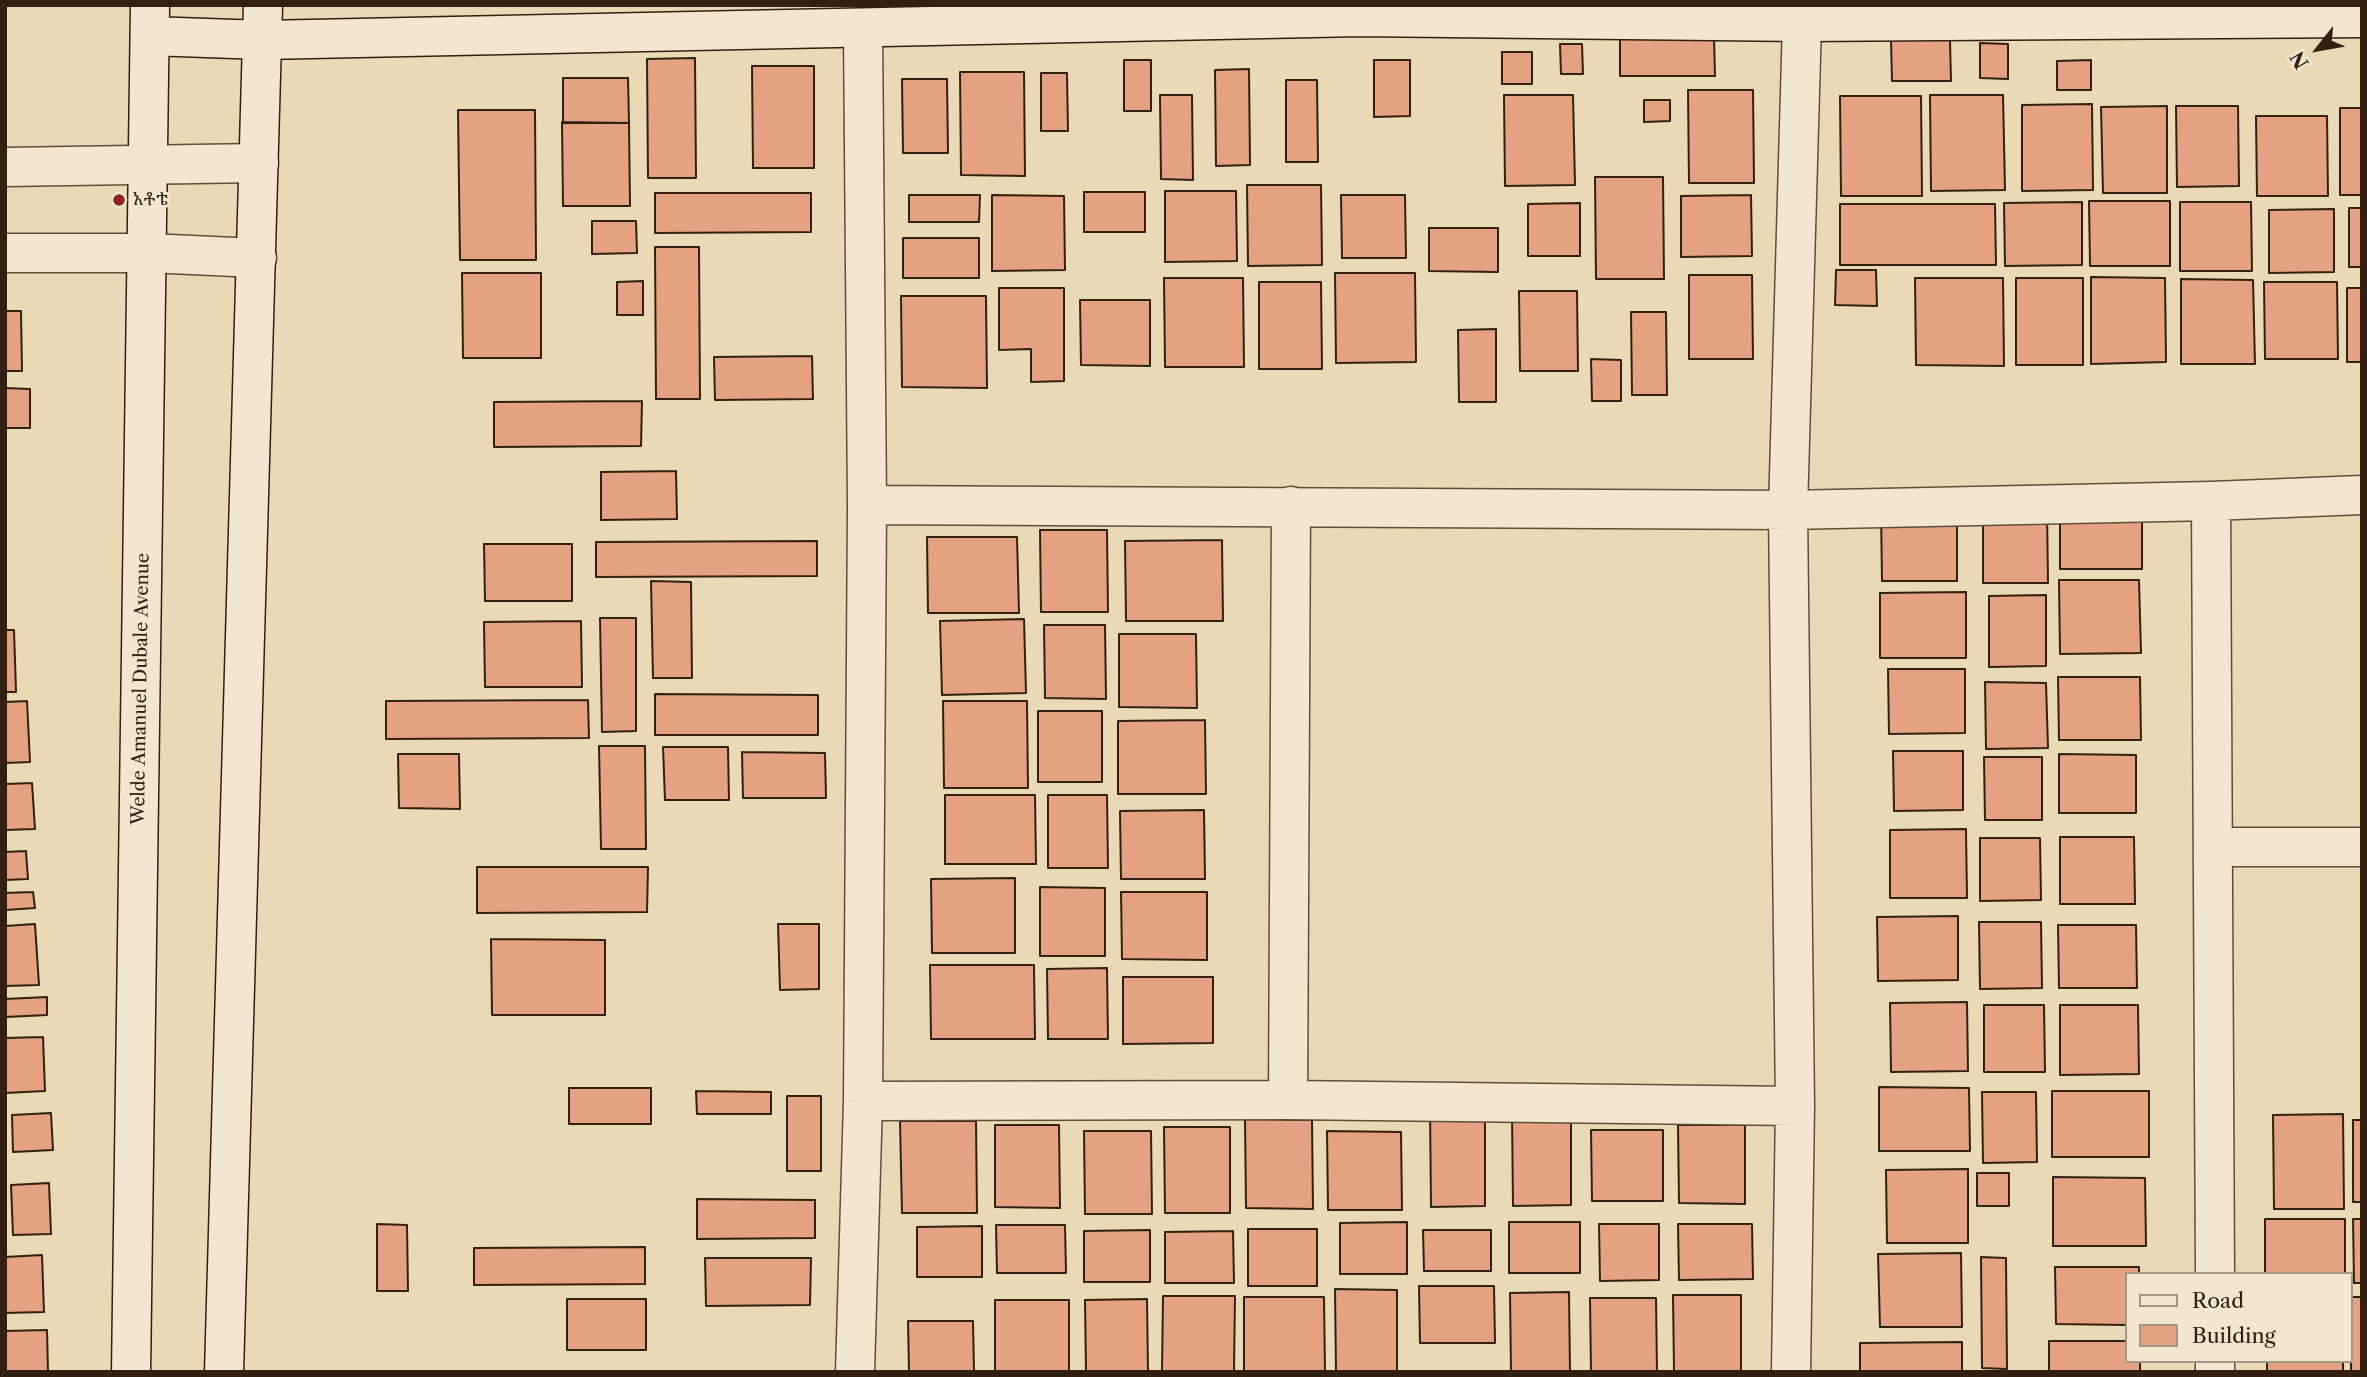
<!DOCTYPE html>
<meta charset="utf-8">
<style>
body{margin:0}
#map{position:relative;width:2367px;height:1377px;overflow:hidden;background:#e9d9b5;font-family:"Libre Caslon Text",serif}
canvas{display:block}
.frame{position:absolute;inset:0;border:7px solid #322012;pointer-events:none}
.legend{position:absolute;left:2125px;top:1272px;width:228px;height:91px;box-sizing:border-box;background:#f1e6cf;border:2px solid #a59783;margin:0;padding:9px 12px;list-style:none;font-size:21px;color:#322012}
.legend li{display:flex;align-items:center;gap:14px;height:35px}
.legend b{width:35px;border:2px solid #a59783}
.north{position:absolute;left:2283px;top:14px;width:70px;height:70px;-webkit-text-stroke:5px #f1e6cf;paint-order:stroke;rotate:239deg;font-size:19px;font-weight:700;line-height:28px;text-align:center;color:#322012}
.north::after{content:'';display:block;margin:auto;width:24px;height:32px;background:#322012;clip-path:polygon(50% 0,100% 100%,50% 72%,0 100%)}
</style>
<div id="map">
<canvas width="2367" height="1377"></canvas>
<div class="frame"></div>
<ul class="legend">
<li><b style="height:9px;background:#f1e6cf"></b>Road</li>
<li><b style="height:19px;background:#e4a282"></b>Building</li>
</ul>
<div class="north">N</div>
</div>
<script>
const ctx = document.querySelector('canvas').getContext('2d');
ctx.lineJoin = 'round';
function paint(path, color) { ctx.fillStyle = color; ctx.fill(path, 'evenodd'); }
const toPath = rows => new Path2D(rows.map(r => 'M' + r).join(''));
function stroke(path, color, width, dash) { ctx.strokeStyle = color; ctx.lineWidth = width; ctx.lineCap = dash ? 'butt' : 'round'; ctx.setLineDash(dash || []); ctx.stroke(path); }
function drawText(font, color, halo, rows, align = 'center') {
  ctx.font = font + ' "Libre Caslon Text","Noto Serif Ethiopic",serif'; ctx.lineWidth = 6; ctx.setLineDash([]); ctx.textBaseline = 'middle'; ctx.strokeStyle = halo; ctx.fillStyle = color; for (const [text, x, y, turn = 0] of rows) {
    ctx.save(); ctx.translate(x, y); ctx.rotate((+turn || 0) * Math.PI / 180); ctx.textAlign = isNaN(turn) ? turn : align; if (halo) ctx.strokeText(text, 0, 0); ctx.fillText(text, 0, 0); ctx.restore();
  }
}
const building = toPath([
 [1620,37,1714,37,1715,76,1620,76,1620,37],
 [1891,40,1950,40,1951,81,1892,81,1891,40],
 [1980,43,2008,44,2008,79,1980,78,1980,43],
 [1560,44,1582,44,1583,74,1561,74,1560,44],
 [1502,52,1532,52,1532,84,1502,84,1502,52],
 [695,58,696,178,648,178,647,59,695,58],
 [1124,60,1151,60,1151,111,1124,111,1124,60],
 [1374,60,1410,60,1410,116,1374,117,1374,60],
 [2091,60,2091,90,2057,90,2057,61,2091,60],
 [752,66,814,66,814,168,753,168,752,66],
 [1249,69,1250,165,1216,166,1215,70,1249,69],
 [960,72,1024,72,1025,176,961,175,960,72],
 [1041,73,1067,73,1068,131,1041,131,1041,73],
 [563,78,628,78,629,123,563,123,563,78],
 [902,79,947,79,948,153,903,153,902,79],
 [1286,80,1317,80,1318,162,1286,162,1286,80],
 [1688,90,1753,90,1754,183,1689,183,1688,90],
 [1160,95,1192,95,1193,180,1161,179,1160,95],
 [1504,95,1573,95,1575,185,1505,186,1504,95],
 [1930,95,2003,95,2005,190,1931,191,1930,95],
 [1840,96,1921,96,1922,196,1841,196,1840,96],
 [1644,100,1670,100,1670,121,1644,122,1644,100],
 [2092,104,2093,190,2022,191,2022,105,2092,104],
 [2167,106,2167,193,2103,193,2101,107,2167,106],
 [2176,106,2238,106,2239,186,2177,187,2176,106],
 [2340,108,2362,108,2362,195,2340,195,2340,108],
 [458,110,535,110,536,260,460,260,458,110],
 [2256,116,2327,116,2328,196,2257,196,2256,116],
 [562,122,629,123,630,206,563,206,562,122],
 [1595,177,1663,177,1664,279,1596,279,1595,177],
 [1247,185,1321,185,1322,265,1248,266,1247,185],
 [1165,191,1236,191,1237,261,1165,262,1165,191],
 [1084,192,1145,192,1145,232,1084,232,1084,192],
 [655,193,811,193,811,232,655,233,655,193],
 [909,195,980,195,979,222,909,222,909,195],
 [992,195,1064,196,1065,270,992,271,992,195],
 [1341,195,1405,195,1406,258,1342,258,1341,195],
 [1751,195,1752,256,1681,257,1681,196,1751,195],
 [2089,201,2170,201,2170,266,2090,266,2089,201],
 [2082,202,2082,265,2005,266,2004,203,2082,202],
 [2180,202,2251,202,2252,271,2180,271,2180,202],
 [1580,203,1580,256,1528,256,1528,204,1580,203],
 [1840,204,1995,204,1996,265,1840,265,1840,204],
 [2349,208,2362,208,2362,267,2349,267,2349,208],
 [2334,209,2334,272,2269,273,2269,210,2334,209],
 [592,221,636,221,637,253,592,254,592,221],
 [1429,228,1498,228,1498,272,1429,271,1429,228],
 [903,238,979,238,979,278,903,278,903,238],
 [655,247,699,247,700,399,656,399,655,247],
 [1836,270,1876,270,1877,306,1835,305,1836,270],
 [462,273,541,273,541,358,463,358,462,273],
 [1335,273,1415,273,1416,362,1336,363,1335,273],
 [1689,275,1752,275,1753,359,1689,359,1689,275],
 [2091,277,2165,278,2166,362,2091,364,2091,277],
 [1164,278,1243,278,1244,367,1165,367,1164,278],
 [1915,278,2003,278,2004,366,1916,365,1915,278],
 [2016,278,2083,278,2083,365,2016,365,2016,278],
 [2181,279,2253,280,2255,364,2181,364,2181,279],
 [643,281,643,315,617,315,617,282,643,281],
 [1259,282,1321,282,1322,369,1259,369,1259,282],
 [2264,282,2337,282,2338,359,2265,359,2264,282],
 [999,288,1064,288,1064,381,1031,382,1031,349,999,350,999,288],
 [2347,288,2362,288,2362,362,2347,362,2347,288],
 [1519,291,1577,291,1578,371,1520,371,1519,291],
 [901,296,986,296,987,388,902,387,901,296],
 [1080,300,1150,300,1150,366,1081,365,1080,300],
 [5,311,21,311,22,371,5,371,5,311],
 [1631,312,1666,312,1667,395,1632,395,1631,312],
 [1496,329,1496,402,1459,402,1458,330,1496,329],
 [812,356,813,399,715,400,714,357,812,356],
 [1591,359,1621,360,1621,401,1592,401,1591,359],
 [5,388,30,389,30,428,5,428,5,388],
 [642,401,641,446,494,447,494,402,642,401],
 [676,471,677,519,601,520,601,472,676,471],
 [2047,509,2048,583,1983,583,1983,510,2047,509],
 [2060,510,2142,510,2142,569,2060,569,2060,510],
 [1957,511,1957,581,1882,581,1881,512,1957,511],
 [1040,530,1107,530,1108,612,1041,612,1040,530],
 [927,537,1017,537,1019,613,928,613,927,537],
 [1222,540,1223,621,1126,621,1125,541,1222,540],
 [817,541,817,576,596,577,596,542,817,541],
 [484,544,572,544,572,601,485,601,484,544],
 [2059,580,2139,580,2141,653,2060,654,2059,580],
 [651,581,691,582,692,678,653,678,651,581],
 [1966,592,1966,658,1880,658,1880,593,1966,592],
 [2046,595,2046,666,1989,667,1989,596,2046,595],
 [600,618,636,618,636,731,602,732,600,618],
 [1024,619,1026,693,942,695,940,621,1024,619],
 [581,621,582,687,485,687,484,622,581,621],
 [1044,625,1105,625,1106,699,1045,698,1044,625],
 [5,630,14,630,16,692,5,692,5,630],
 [1119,634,1196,634,1197,708,1119,707,1119,634],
 [1888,669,1965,669,1965,733,1889,734,1888,669],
 [2058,677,2140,677,2141,740,2059,740,2058,677],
 [1985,682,2046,683,2048,748,1986,749,1985,682],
 [655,694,818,695,818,735,655,735,655,694],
 [588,700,589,738,386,739,386,701,588,700],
 [27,701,30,762,5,763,5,702,27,701],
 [943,701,1027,701,1028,788,944,788,943,701],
 [1038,711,1102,711,1102,782,1038,782,1038,711],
 [1205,720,1206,794,1118,794,1118,721,1205,720],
 [599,746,645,746,646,849,601,849,599,746],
 [663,747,728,747,729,800,665,800,663,747],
 [1893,751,1963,751,1963,810,1894,811,1893,751],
 [742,752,825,753,826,798,743,798,742,752],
 [398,754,459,754,460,809,399,808,398,754],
 [2059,754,2136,755,2136,813,2059,813,2059,754],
 [1984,757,2042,757,2042,820,1985,820,1984,757],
 [32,783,35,829,5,830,5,784,32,783],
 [945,795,1035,795,1036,864,945,864,945,795],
 [1048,795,1107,795,1108,868,1048,868,1048,795],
 [1204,810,1205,879,1121,879,1120,811,1204,810],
 [1966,829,1967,898,1890,898,1890,830,1966,829],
 [2060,837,2134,837,2135,904,2060,904,2060,837],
 [1980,838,2040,838,2041,900,1980,901,1980,838],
 [26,851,28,879,5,880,5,852,26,851],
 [477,867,648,867,647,912,477,913,477,867],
 [1015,878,1015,953,932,953,931,879,1015,878],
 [1040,887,1105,888,1105,956,1040,956,1040,887],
 [33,892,35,908,5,910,5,893,33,892],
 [1121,892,1207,892,1207,960,1122,959,1121,892],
 [1958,916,1958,980,1878,981,1877,917,1958,916],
 [1979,922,2041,922,2042,988,1980,989,1979,922],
 [35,924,39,985,5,986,5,926,35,924],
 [778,924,819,924,819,989,780,990,778,924],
 [2058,925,2136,925,2137,988,2059,988,2058,925],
 [491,939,605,940,605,1015,492,1015,491,939],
 [930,965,1034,965,1035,1039,931,1039,930,965],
 [1107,968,1108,1039,1048,1039,1047,969,1107,968],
 [1123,977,1213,977,1213,1043,1123,1044,1123,977],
 [47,997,47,1015,5,1017,5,999,47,997],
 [1967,1002,1968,1071,1891,1072,1890,1003,1967,1002],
 [1984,1005,2044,1005,2045,1072,1984,1072,1984,1005],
 [2060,1005,2138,1005,2139,1074,2060,1075,2060,1005],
 [43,1037,45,1091,5,1093,5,1038,43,1037],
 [1879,1087,1969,1088,1970,1151,1879,1151,1879,1087],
 [569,1088,651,1088,651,1124,569,1124,569,1088],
 [696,1091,771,1092,771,1114,697,1114,696,1091],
 [2052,1091,2149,1091,2149,1157,2052,1157,2052,1091],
 [1982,1092,2036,1092,2037,1162,1983,1163,1982,1092],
 [787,1096,821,1096,821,1171,787,1171,787,1096],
 [1430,1107,1485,1107,1485,1206,1431,1207,1430,1107],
 [1512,1112,1571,1112,1571,1205,1513,1206,1512,1112],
 [51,1113,53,1150,13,1152,12,1115,51,1113],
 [2343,1114,2344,1209,2274,1209,2273,1115,2343,1114],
 [1245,1119,1312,1120,1313,1209,1246,1208,1245,1119],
 [2353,1120,2362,1120,2362,1202,2353,1202,2353,1120],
 [900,1121,976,1121,977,1213,902,1213,900,1121],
 [995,1125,1059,1125,1060,1208,995,1207,995,1125],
 [1678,1125,1745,1125,1745,1204,1679,1203,1678,1125],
 [1164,1127,1230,1127,1230,1213,1165,1213,1164,1127],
 [1591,1130,1663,1130,1663,1201,1592,1201,1591,1130],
 [1084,1131,1151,1131,1152,1214,1085,1214,1084,1131],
 [1327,1131,1401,1132,1402,1210,1328,1210,1327,1131],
 [1968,1169,1968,1243,1887,1243,1886,1170,1968,1169],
 [1977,1173,2009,1173,2009,1206,1977,1206,1977,1173],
 [2053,1177,2145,1178,2146,1246,2053,1246,2053,1177],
 [49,1183,51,1234,13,1235,11,1185,49,1183],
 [697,1199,815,1200,815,1238,697,1239,697,1199],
 [2265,1219,2345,1219,2345,1274,2265,1274,2265,1219],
 [2353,1219,2362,1219,2362,1283,2354,1283,2353,1219],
 [1407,1222,1407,1274,1340,1274,1340,1223,1407,1222],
 [1509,1222,1580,1222,1580,1273,1509,1273,1509,1222],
 [377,1224,407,1225,408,1291,377,1291,377,1224],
 [1599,1224,1659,1224,1659,1280,1600,1281,1599,1224],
 [1678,1224,1752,1224,1753,1279,1679,1280,1678,1224],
 [996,1225,1065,1225,1066,1273,997,1273,996,1225],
 [982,1226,982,1277,917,1277,917,1227,982,1226],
 [1248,1229,1317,1229,1317,1286,1248,1286,1248,1229],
 [1150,1230,1150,1282,1084,1282,1084,1231,1150,1230],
 [1423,1230,1491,1230,1491,1271,1424,1271,1423,1230],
 [1233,1231,1234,1283,1165,1283,1165,1232,1233,1231],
 [645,1247,645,1284,474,1285,474,1248,645,1247],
 [1961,1253,1962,1327,1880,1327,1878,1254,1961,1253],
 [42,1255,44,1312,5,1313,5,1257,42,1255],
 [1981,1257,2006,1258,2007,1369,1982,1368,1981,1257],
 [705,1258,811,1258,810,1305,706,1306,705,1258],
 [2055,1267,2139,1267,2139,1274,2127,1274,2127,1325,2056,1324,2055,1267],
 [1419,1286,1494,1286,1495,1343,1420,1343,1419,1286],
 [1335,1289,1397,1290,1397,1372,1336,1372,1335,1289],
 [1569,1292,1570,1372,1511,1372,1510,1293,1569,1292],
 [1673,1295,1741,1295,1741,1372,1674,1372,1673,1295],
 [1163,1296,1235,1296,1234,1372,1162,1372,1163,1296],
 [1244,1297,1324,1297,1325,1372,1244,1372,1244,1297],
 [2351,1297,2362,1297,2362,1372,2351,1372,2351,1297],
 [1590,1298,1656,1298,1657,1372,1591,1372,1590,1298],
 [567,1299,646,1299,646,1350,567,1350,567,1299],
 [1147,1299,1148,1372,1086,1372,1085,1300,1147,1299],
 [995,1300,1069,1300,1069,1372,995,1372,995,1300],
 [908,1321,973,1321,974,1372,909,1372,908,1321],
 [47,1330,48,1372,5,1372,5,1331,47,1330],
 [2049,1341,2127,1341,2127,1361,2140,1361,2140,1372,2049,1372,2049,1341],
 [1962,1342,1962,1372,1860,1372,1860,1343,1962,1342],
 [2267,1361,2343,1361,2343,1372,2267,1372,2267,1361]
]);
paint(building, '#e4a282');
stroke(building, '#322012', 2);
const street = toPath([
 [5,167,259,163],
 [5,253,148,253,257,258],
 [2211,501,2215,1274],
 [867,505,1788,510,2211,501,2362,495],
 [2213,847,2362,847],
 [1288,1100,1291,506],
 [863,1101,1288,1100,1795,1106],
 [2215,1361,2215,1372],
 [855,1372,863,1101,867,505,863,29],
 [1791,1372,1795,1106,1788,510,1802,22]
]);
const secondary = toPath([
 [150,36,263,40,1360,17,1802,22,2362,18],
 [131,1372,150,5],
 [224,1372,263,5]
]);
stroke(street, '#604e3b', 41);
stroke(secondary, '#322012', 41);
stroke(street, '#f1e6cf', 38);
stroke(secondary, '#f1e6cf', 38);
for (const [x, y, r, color] of [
 [119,200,7,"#8f2418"]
]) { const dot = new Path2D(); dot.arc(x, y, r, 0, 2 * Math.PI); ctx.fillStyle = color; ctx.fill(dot); stroke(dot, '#f1e6cf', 2.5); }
drawText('18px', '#322012', '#f1e6cf', [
 ["አቶቴ",133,200]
], 'left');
drawText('18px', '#322012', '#f1e6cf', [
 ["Welde Amanuel Dubale Avenue",141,689,-89]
]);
</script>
